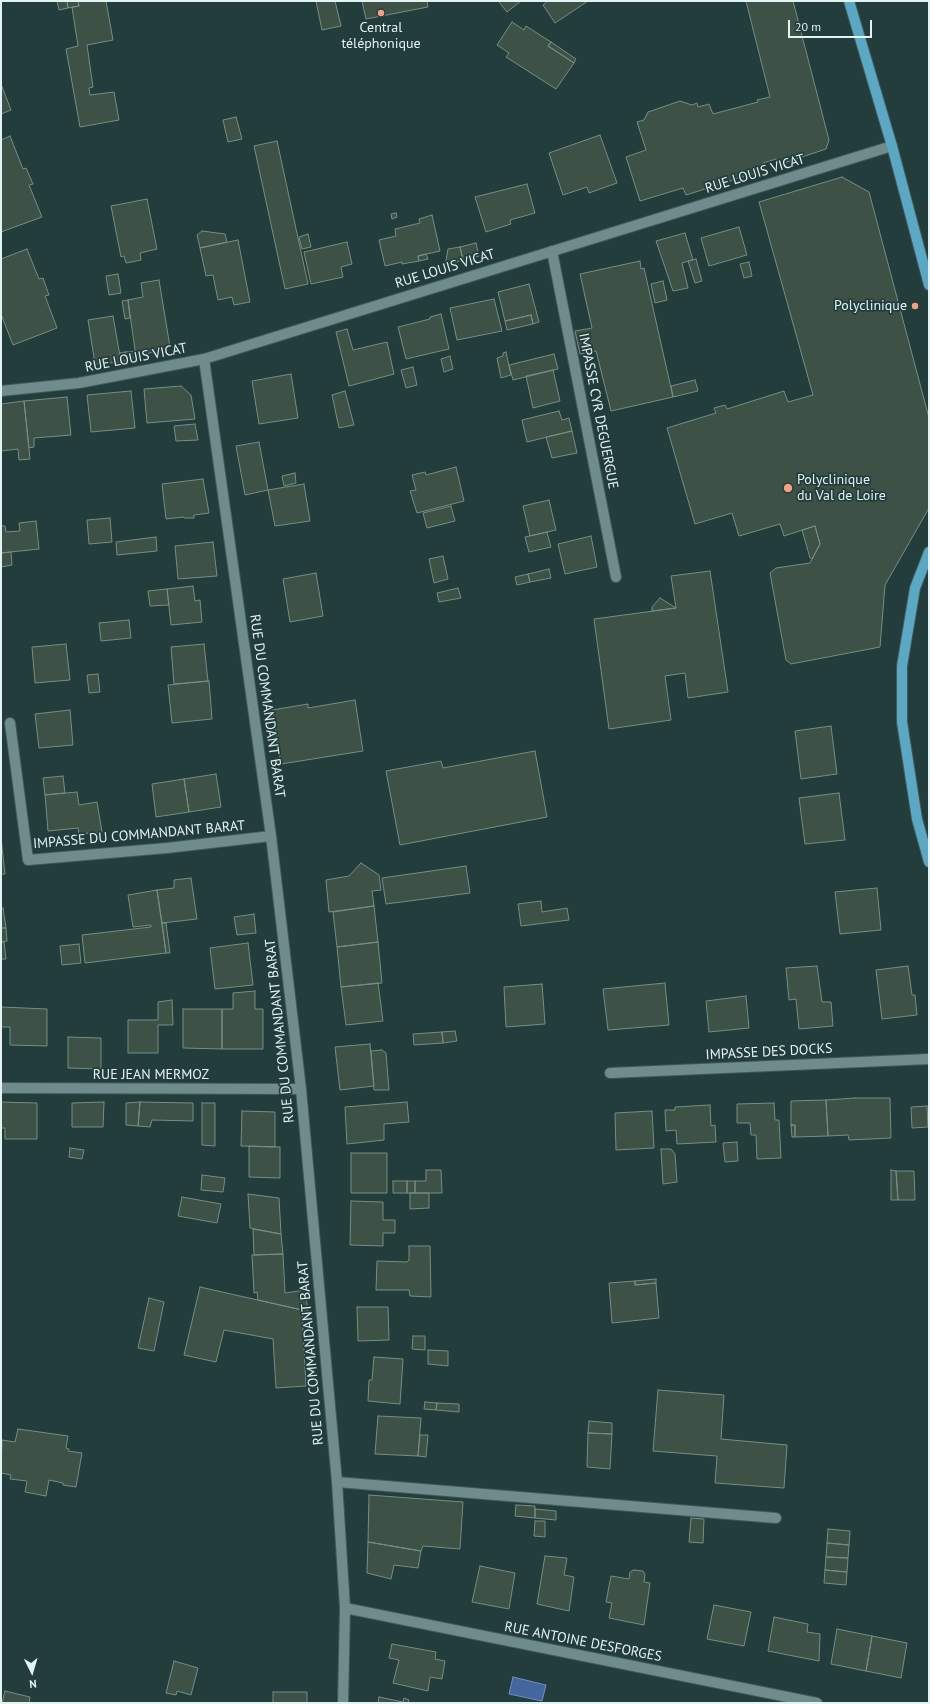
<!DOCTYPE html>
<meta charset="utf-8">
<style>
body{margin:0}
#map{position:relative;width:930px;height:1704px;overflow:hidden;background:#233c3c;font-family:"PT Sans",sans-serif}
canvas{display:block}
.frame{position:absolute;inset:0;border:2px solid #e3f2f2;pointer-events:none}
.north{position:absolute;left:12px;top:1652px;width:40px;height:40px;-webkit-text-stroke:3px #233c3c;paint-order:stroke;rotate:175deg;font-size:11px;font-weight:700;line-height:16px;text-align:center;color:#e3f2f2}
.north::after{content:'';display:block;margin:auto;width:14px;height:18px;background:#e3f2f2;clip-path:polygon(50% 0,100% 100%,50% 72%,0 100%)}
.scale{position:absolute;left:788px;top:20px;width:84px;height:18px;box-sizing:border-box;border:2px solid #e3f2f2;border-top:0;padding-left:5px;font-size:12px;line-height:14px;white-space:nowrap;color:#e3f2f2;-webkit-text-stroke:3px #233c3c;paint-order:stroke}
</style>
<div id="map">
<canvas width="930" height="1704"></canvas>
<div class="frame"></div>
<div class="north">N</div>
<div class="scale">20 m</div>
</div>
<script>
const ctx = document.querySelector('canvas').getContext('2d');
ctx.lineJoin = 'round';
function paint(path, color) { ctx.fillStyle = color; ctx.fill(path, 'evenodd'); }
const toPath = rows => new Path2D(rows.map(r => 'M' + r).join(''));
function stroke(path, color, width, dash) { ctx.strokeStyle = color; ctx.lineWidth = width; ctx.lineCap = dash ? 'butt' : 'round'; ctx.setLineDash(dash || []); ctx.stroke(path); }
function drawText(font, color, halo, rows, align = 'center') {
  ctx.font = font + ' "PT Sans",sans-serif'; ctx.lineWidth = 3.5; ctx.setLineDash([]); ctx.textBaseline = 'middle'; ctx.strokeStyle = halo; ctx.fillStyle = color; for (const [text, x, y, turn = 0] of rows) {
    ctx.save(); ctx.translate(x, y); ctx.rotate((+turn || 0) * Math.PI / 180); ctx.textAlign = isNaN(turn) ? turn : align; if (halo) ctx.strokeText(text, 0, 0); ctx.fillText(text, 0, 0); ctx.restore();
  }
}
const water = toPath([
 [513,1677,546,1685,542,1701,509,1694,513,1677]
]);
paint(water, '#44669f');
stroke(water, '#7490b8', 1);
const building = toPath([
 [57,1,67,1,68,8,59,10,57,1],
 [67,1,78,1,79,6,68,8,67,1],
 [78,1,106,1,113,40,87,45,93,87,89,88,90,95,114,92,119,120,80,127,66,49,78,46,72,7,79,6,78,1],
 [316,1,335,1,341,26,322,30,316,1],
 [362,1,427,1,428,7,366,19,362,1],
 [500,1,521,1,507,12,499,2,500,1],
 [548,1,588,1,555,23,543,5,548,1],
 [746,1,793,1,829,140,826,149,778,165,776,159,763,163,765,170,686,195,683,188,640,201,626,157,646,150,637,122,644,120,648,112,680,101,692,105,697,103,698,107,709,104,713,114,758,102,757,100,770,97,746,1],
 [512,22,524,30,526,26,551,42,548,46,574,63,556,89,506,57,509,53,497,45,512,22],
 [551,42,576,59,574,63,548,46,551,42],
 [1,84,11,110,1,114,1,84],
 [236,117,242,139,228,142,223,120,236,117],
 [600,135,617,183,589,193,587,187,563,195,549,153,600,135],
 [10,136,23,169,26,168,33,184,29,185,42,217,1,232,1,140,10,136],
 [277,141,308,284,285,289,254,146,277,141],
 [842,177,869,192,929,418,929,508,885,585,880,647,791,664,786,660,770,573,776,568,810,563,820,544,815,526,784,536,780,524,739,536,732,513,695,524,667,428,716,413,714,408,725,405,727,409,784,391,788,402,813,395,759,202,842,177],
 [527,184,535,213,510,220,511,224,486,232,475,197,527,184],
 [147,199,157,249,140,253,141,260,126,263,124,256,121,257,111,206,147,199],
 [396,213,397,217,392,219,391,214,396,213],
 [432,215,440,251,418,256,419,261,402,264,402,262,385,266,379,240,396,236,395,229,420,223,419,219,432,215],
 [739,227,747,255,709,266,701,238,739,227],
 [202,231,225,234,227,242,200,248,197,235,202,231],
 [685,233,693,260,682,263,688,288,673,291,656,241,685,233],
 [308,234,311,247,302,249,299,237,308,234],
 [238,240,250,302,234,305,232,297,218,300,213,275,206,276,200,248,238,240],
 [347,242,352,264,341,267,343,277,311,284,304,252,347,242],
 [476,243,479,256,463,260,460,247,476,243],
 [460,247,463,260,445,266,448,249,460,247],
 [27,249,39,279,43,278,49,295,45,296,57,328,13,345,1,314,1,259,27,249],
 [426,254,428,259,419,261,418,256,426,254],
 [696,259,702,281,695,283,688,261,696,259],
 [640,261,641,269,644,268,673,397,611,411,596,351,580,354,575,331,592,328,580,274,640,261],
 [749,262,752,276,744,278,740,264,749,262],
 [118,274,121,293,109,295,106,276,118,274],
 [159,280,170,347,136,357,128,300,143,297,141,283,159,280],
 [663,281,667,300,655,303,651,284,663,281],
 [529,284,539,322,533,324,531,315,505,321,498,292,529,284],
 [494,299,502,331,457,340,450,308,494,299],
 [128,300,130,318,125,319,122,301,128,300],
 [441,314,449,349,406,359,398,327,430,319,430,317,441,314],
 [531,315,533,324,507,330,505,321,531,315],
 [113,316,121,362,95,364,88,320,113,316],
 [347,329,353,350,387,342,394,374,349,386,336,332,347,329],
 [136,351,136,357,127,360,125,352,136,351],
 [125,352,127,360,121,362,120,353,125,352],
 [506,352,511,375,501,378,497,358,503,356,503,353,506,352],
 [554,354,558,369,513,380,509,365,554,354],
 [450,356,453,369,444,372,441,359,450,356],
 [413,367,417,385,406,388,401,370,413,367],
 [553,370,560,401,533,408,526,376,553,370],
 [291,374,298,418,259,424,252,381,291,374],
 [695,380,698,391,673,397,671,386,695,380],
 [181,386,191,395,195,419,147,423,144,389,181,386],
 [131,391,135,428,91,432,87,395,131,391],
 [345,391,354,425,339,428,332,395,345,391],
 [67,397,71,435,34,438,34,447,29,448,24,401,67,397],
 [24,401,30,459,19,460,18,449,1,451,1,404,24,401],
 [559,411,562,420,569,418,572,431,527,442,522,420,559,411],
 [195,424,198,440,176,441,174,426,195,424],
 [572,431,577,453,552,458,546,437,572,431],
 [259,442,268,490,245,495,236,446,259,442],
 [456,467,464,501,417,513,410,491,416,490,412,475,425,472,426,475,456,467],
 [295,473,296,483,284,486,282,476,295,473],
 [203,479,209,513,194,515,194,518,184,518,184,517,166,519,162,484,203,479],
 [304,484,310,521,275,526,268,490,304,484],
 [549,500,556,530,530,536,523,506,549,500],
 [451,506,455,521,427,528,423,513,451,506],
 [110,518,112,542,89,544,87,520,110,518],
 [36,521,39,549,1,553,1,526,5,526,6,532,20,531,19,523,36,521],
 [815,526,820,544,812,559,810,558,802,530,815,526],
 [547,532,551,547,529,552,525,537,547,532],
 [591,536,597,567,565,574,558,544,591,536],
 [156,537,157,551,117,555,116,542,156,537],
 [213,542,217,576,178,579,175,546,213,542],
 [11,552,12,565,1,567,1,553,11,552],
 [443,556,448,579,434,583,429,559,443,556],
 [549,569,551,578,530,582,528,574,549,569],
 [710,571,728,692,688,698,685,673,665,676,671,720,609,729,594,619,676,608,671,576,710,571],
 [316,573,323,616,290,622,283,579,316,573],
 [528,574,530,582,517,585,515,577,528,574],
 [193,586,195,601,200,600,202,622,171,625,167,589,193,586],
 [458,588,461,598,439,602,437,593,458,588],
 [167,589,169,605,150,606,148,591,167,589],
 [660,598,676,608,652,611,652,607,660,598],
 [129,620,131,638,101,641,99,623,129,620],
 [66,644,70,680,35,683,32,647,66,644],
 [204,644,208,681,174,684,171,647,204,644],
 [98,674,100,692,89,693,87,675,98,674],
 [209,681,212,719,172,723,168,685,209,681],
 [355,700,363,751,281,764,272,710,308,704,308,708,355,700],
 [70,710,73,745,39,748,35,714,70,710],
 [831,726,837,774,801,779,795,731,831,726],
 [535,751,547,817,400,845,386,771,441,761,443,768,535,751],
 [216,774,221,807,189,812,184,779,216,774],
 [63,776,65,793,45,795,43,778,63,776],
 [184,779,189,812,156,817,152,784,184,779],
 [77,792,79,805,97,802,102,832,79,834,78,828,48,831,45,795,77,792],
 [839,793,845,840,805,844,799,798,839,793],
 [1,838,5,874,1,874,1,838],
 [361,863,379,875,381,890,372,891,374,906,329,912,326,880,349,876,361,863],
 [466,866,470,893,386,904,382,878,466,866],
 [191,878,197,919,162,923,157,890,174,888,174,880,191,878],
 [877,888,881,930,840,934,835,892,877,888],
 [157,890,166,953,85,963,82,935,151,927,151,925,133,927,128,895,157,890],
 [541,901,542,912,567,908,569,920,521,926,518,904,541,901],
 [374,906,378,942,337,947,333,912,374,906],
 [3,908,6,928,1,928,1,909,3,908],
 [254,914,256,933,237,935,234,917,254,914],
 [162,923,166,923,170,953,166,953,162,923],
 [1,928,6,928,7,941,1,942,1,928],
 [1,942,4,942,6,959,1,959,1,942],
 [378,942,382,983,341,987,337,947,378,942],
 [248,943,253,985,215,989,210,948,248,943],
 [79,944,81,963,62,965,60,946,79,944],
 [817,966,822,1002,831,1002,833,1026,799,1029,796,999,789,1000,786,968,817,966],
 [908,966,912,995,915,995,917,1015,882,1019,876,970,908,966],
 [378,983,383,1021,346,1025,341,987,378,983],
 [665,983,669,1025,608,1030,603,989,665,983],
 [542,984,545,1024,506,1027,504,987,542,984],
 [255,991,255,1009,263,1009,263,1049,222,1049,222,1009,233,1009,233,993,255,991],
 [746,996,749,1028,709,1032,706,1001,746,996],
 [172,1000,173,1025,158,1025,158,1053,128,1053,128,1020,158,1020,158,1002,172,1000],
 [1,1007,47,1009,47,1046,10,1045,10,1027,1,1027,1,1007],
 [183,1009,222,1009,222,1049,183,1048,183,1009],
 [455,1031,457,1041,443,1043,442,1032,455,1031],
 [442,1032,443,1043,414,1045,413,1034,442,1032],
 [68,1037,101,1038,101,1069,68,1068,68,1037],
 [370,1044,374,1086,340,1090,335,1047,370,1044],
 [382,1050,386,1053,389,1090,374,1090,371,1051,382,1050],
 [855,1098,890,1098,891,1138,849,1140,848,1135,828,1136,826,1100,855,1098],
 [826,1100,828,1136,795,1137,795,1125,791,1125,791,1101,826,1100],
 [1,1102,37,1103,37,1139,5,1139,5,1128,1,1128,1,1102],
 [104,1102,103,1127,72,1127,72,1103,104,1102],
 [140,1102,138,1126,126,1125,126,1103,140,1102],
 [140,1102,193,1103,193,1121,152,1120,150,1127,138,1126,140,1102],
 [407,1102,409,1122,384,1124,384,1140,347,1144,345,1107,407,1102],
 [202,1103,215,1103,215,1146,202,1145,202,1103],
 [774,1103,775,1120,779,1120,781,1158,757,1159,756,1135,751,1135,750,1123,737,1123,737,1104,774,1103],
 [710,1105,711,1126,715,1125,716,1142,677,1144,676,1130,666,1131,665,1110,675,1110,675,1107,710,1105],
 [927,1106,928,1127,912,1128,911,1107,927,1106],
 [242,1111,275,1112,275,1147,241,1146,242,1111],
 [652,1111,654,1148,616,1150,615,1113,652,1111],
 [791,1125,795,1125,795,1137,792,1137,791,1125],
 [737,1142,738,1161,725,1162,723,1143,737,1142],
 [249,1146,280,1147,280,1178,249,1177,249,1146],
 [70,1148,84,1150,82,1159,69,1157,70,1148],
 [661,1149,671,1149,675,1154,677,1182,663,1184,661,1149],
 [351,1153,387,1153,387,1193,351,1193,351,1153],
 [426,1170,441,1170,442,1193,415,1193,415,1181,426,1181,426,1170],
 [891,1170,896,1171,898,1200,891,1200,891,1170],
 [896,1171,914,1171,915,1200,898,1200,896,1171],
 [202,1175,225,1178,223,1192,201,1190,202,1175],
 [393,1181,407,1181,407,1193,393,1193,393,1181],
 [407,1181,415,1181,415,1193,407,1193,407,1181],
 [410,1193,429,1193,429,1208,410,1209,410,1193],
 [248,1194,279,1198,281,1234,250,1228,248,1194],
 [182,1197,221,1204,217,1223,178,1216,182,1197],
 [351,1201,383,1202,383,1220,395,1220,395,1233,383,1233,383,1246,350,1245,351,1201],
 [253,1229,281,1234,283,1254,254,1255,253,1229],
 [409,1246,430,1246,431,1297,410,1296,409,1290,376,1290,377,1261,407,1262,409,1260,409,1246],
 [283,1254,285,1293,305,1290,308,1311,302,1312,302,1310,258,1300,257,1292,254,1293,252,1255,283,1254],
 [656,1279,656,1283,635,1285,635,1281,656,1279],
 [635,1281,635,1285,656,1283,659,1318,612,1323,609,1283,635,1281],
 [200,1287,302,1310,306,1386,276,1388,273,1339,224,1330,216,1362,184,1355,200,1287],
 [149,1298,164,1302,154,1351,138,1348,149,1298],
 [357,1307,388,1307,389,1340,358,1341,357,1307],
 [413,1336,425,1336,425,1350,412,1349,413,1336],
 [428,1350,448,1351,448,1366,428,1364,428,1350],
 [374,1357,403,1359,400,1404,368,1401,369,1380,372,1380,374,1357],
 [658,1390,724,1395,721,1439,787,1445,784,1488,715,1483,717,1456,653,1451,658,1390],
 [425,1402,437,1403,436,1410,424,1409,425,1402],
 [437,1403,459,1404,459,1412,436,1410,437,1403],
 [378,1416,421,1418,418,1456,375,1454,378,1416],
 [589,1421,612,1423,612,1434,588,1433,589,1421],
 [18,1429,68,1436,66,1448,69,1449,68,1451,82,1453,76,1487,63,1485,63,1483,49,1480,46,1496,25,1492,27,1481,10,1479,11,1475,1,1473,2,1440,15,1442,18,1429],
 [588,1433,612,1434,610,1469,587,1467,588,1433],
 [420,1435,428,1435,426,1457,418,1456,420,1435],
 [369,1495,463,1502,460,1549,423,1546,421,1551,368,1542,369,1495],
 [516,1505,535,1506,535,1518,515,1516,516,1505],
 [535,1509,556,1511,556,1520,535,1518,535,1509],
 [691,1518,704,1519,703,1543,689,1542,691,1518],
 [535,1521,545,1521,545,1537,534,1536,535,1521],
 [828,1529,850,1531,849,1545,827,1543,828,1529],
 [368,1542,421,1551,418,1568,394,1565,391,1579,367,1573,368,1542],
 [827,1543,849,1545,848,1558,826,1557,827,1543],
 [545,1556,567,1558,564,1575,574,1577,569,1611,537,1604,545,1556],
 [826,1557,848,1558,847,1572,825,1570,826,1557],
 [480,1566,515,1573,509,1609,472,1602,480,1566],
 [634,1570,643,1571,645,1575,644,1582,650,1583,644,1625,609,1618,612,1603,606,1602,611,1576,629,1579,630,1572,634,1570],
 [825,1570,847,1572,846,1585,824,1583,825,1570],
 [714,1605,751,1612,744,1646,707,1639,714,1605],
 [774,1617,808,1624,807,1632,820,1634,819,1661,768,1651,774,1617],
 [837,1629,872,1636,866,1671,831,1664,837,1629],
 [872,1636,907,1643,901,1678,866,1671,872,1636],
 [392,1644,436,1652,435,1659,445,1661,442,1679,430,1677,428,1691,393,1683,399,1660,389,1658,392,1644],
 [174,1661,198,1668,191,1695,177,1691,176,1695,166,1693,174,1661],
 [5,1691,30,1697,29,1703,2,1703,5,1691],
 [273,1692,307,1692,307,1703,273,1703,273,1692],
 [379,1697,403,1702,404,1698,409,1700,408,1703,378,1703,379,1697]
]);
paint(building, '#3d5147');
stroke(building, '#778e83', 1);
const minor = toPath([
 [552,251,616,577],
 [204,359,271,836,301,1089,337,1482,345,1608,343,1703],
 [1,391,79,383,204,359,892,146],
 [10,723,28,860,167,848,271,836],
 [610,1073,929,1059],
 [1,1088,301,1089],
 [337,1482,776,1518],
 [345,1608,817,1703]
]);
const major = toPath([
 [849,1,892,146,929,285],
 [929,552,915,588,902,666,902,722,917,819,929,862]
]);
stroke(minor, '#425959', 12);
stroke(major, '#425959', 12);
stroke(minor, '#708b8b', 10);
stroke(major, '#5aa8c3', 10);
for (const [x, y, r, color] of [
 [381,13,4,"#f49e87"],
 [915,306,4,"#f49e87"],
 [788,488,5,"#f49e87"]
]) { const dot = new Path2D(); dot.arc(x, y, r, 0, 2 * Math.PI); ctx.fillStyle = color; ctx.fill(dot); stroke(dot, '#233c3c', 1.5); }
drawText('14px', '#e3f2f2', '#233c3c', [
 ["Central",381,28],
 ["téléphonique",381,44],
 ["Polyclinique",907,306,"right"],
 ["Polyclinique",797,480,"left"],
 ["du Val de Loire",797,496,"left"]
]);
drawText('14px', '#e3f2f2', '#233c3c', [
 ["RUE LOUIS VICAT",755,174,-17],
 ["RUE LOUIS VICAT",445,269,-17],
 ["RUE LOUIS VICAT",136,358,-11],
 ["IMPASSE CYR DEGUERGUE",598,411,79],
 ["RUE DU COMMANDANT BARAT",267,706,82],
 ["IMPASSE DU COMMANDANT BARAT",139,835,-5],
 ["RUE DU COMMANDANT BARAT",280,1031,-96],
 ["IMPASSE DES DOCKS",769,1052,-3],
 ["RUE JEAN MERMOZ",151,1075],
 ["RUE DU COMMANDANT BARAT",311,1353,-95],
 ["RUE ANTOINE DESFORGES",583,1642,11]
]);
</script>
